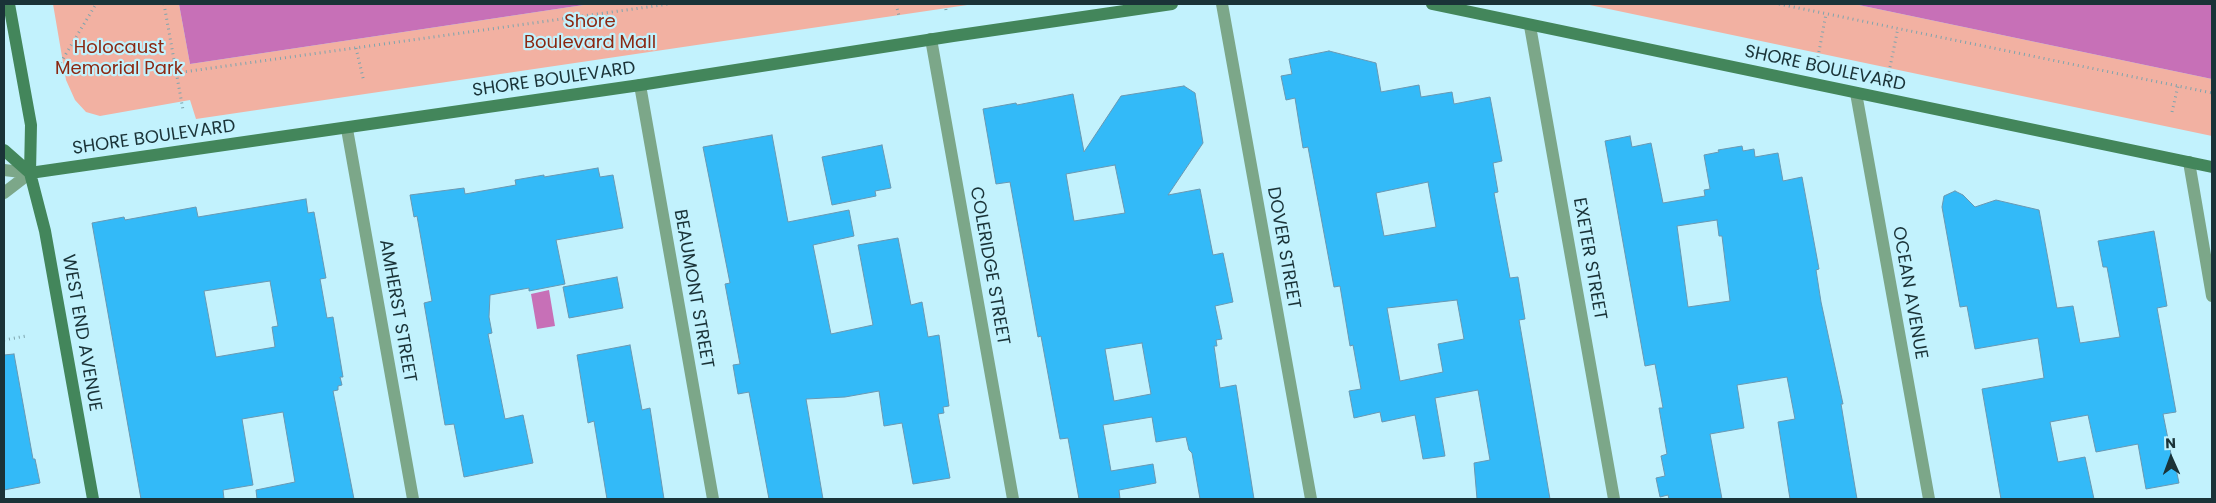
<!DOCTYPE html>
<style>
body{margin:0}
#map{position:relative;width:2216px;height:503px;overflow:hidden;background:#c2f2fd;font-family:Poppins,sans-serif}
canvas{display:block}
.frame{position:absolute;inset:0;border:5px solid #1a3338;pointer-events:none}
.north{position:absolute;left:2146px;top:433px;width:50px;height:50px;-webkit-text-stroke:4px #c2f2fd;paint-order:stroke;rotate:358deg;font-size:14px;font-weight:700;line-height:20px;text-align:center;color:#1a3338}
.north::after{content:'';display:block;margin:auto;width:18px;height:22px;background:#1a3338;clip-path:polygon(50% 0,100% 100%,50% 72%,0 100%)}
</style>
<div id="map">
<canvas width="2216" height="503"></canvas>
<div class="frame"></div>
<div class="north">N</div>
</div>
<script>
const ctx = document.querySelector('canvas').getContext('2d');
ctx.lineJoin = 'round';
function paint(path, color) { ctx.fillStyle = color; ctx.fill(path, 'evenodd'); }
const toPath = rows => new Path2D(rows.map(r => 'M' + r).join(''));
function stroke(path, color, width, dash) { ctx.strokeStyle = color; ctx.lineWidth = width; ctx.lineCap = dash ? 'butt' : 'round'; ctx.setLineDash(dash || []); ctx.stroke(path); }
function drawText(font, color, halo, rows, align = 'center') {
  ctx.font = font + ' Poppins,sans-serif'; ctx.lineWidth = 4.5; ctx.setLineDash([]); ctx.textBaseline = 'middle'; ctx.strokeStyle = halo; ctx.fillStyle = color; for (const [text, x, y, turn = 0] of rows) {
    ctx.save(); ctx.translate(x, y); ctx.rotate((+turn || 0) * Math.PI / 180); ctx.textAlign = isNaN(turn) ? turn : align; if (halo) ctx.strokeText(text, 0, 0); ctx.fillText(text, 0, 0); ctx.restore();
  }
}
paint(toPath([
 [53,4,179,4,190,64,590,4,974,4,196,119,190,100,100,116,86,112,75,100,66,80],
 [1585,4,1854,4,2212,79,2212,136]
]), '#f2b1a2');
paint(toPath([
 [179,4,590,4,190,64],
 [1854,4,2212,4,2212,79],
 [549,290,555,326,537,329,531,294]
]), '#c770b7');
const building = toPath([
 [1329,51,1376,63,1381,92,1419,85,1421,97,1452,92,1454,104,1490,97,1502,161,1493,163,1498,192,1494,193,1510,278,1518,277,1525,319,1519,320,1550,499,1477,499,1474,463,1490,460,1478,390,1435,398,1445,456,1423,459,1415,415,1382,422,1380,412,1354,418,1349,391,1361,389,1353,345,1350,346,1340,286,1334,287,1308,147,1303,148,1295,98,1286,100,1281,76,1292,74,1289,59,1329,51],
 [1428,182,1436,227,1384,236,1376,193,1428,182],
 [1457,300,1464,339,1438,344,1443,372,1400,381,1387,308,1457,300],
 [1184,86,1195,93,1203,143,1168,195,1200,189,1213,255,1223,253,1233,302,1215,306,1222,339,1216,340,1217,346,1214,346,1220,388,1236,385,1254,499,1200,499,1192,453,1189,450,1186,437,1156,442,1152,417,1103,425,1111,471,1153,464,1156,483,1119,490,1120,499,1079,499,1068,438,1060,439,1041,336,1038,337,1010,182,996,184,983,109,1016,103,1017,105,1073,94,1084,152,1121,96,1184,86],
 [1115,165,1125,213,1074,221,1066,174,1115,165],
 [1142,343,1151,394,1114,401,1105,349,1142,343],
 [772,135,788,222,849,210,854,236,813,245,831,334,873,325,858,245,898,238,911,305,922,302,928,337,939,335,949,406,943,407,944,413,938,414,950,478,913,484,902,423,884,426,879,391,845,397,806,399,823,499,769,499,749,392,738,394,733,365,740,364,725,284,730,283,703,147,772,135],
 [1630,136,1632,147,1651,143,1663,203,1705,196,1704,190,1710,189,1704,155,1719,152,1718,150,1742,146,1743,151,1754,149,1755,157,1778,153,1783,181,1802,177,1819,269,1816,270,1821,302,1843,404,1841,404,1857,499,1790,499,1778,422,1795,419,1787,377,1737,385,1744,428,1710,434,1722,499,1669,499,1668,495,1660,497,1656,478,1665,476,1661,456,1667,454,1659,408,1663,408,1655,364,1645,366,1605,141,1630,136],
 [1717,220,1719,236,1722,236,1730,301,1688,307,1677,226,1717,220],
 [882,145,891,188,875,191,876,196,832,205,822,157,882,145],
 [598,168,600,177,613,175,623,228,556,240,565,284,529,291,529,288,490,295,489,317,492,333,488,334,505,419,523,415,533,463,464,477,454,424,445,425,424,303,432,301,417,216,414,217,410,195,464,188,465,194,516,185,515,180,544,175,544,177,598,168],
 [1955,191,1963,195,1975,207,1996,200,2039,210,2057,308,2073,306,2080,343,2120,337,2107,267,2103,267,2098,241,2154,231,2167,306,2157,308,2176,412,2163,414,2173,464,2175,464,2179,483,2146,489,2138,444,2096,452,2088,415,2050,422,2058,462,2085,457,2094,499,2001,499,1982,389,2044,378,2038,338,1975,349,1967,306,1960,307,1942,207,1944,196,1955,191],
 [306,199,308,213,314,212,326,278,320,279,327,318,333,317,343,377,340,377,342,385,338,386,338,390,333,391,354,499,257,499,256,490,295,482,283,412,242,419,253,485,223,490,224,499,141,499,92,223,124,217,125,220,196,207,198,217,306,199],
 [270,281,278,326,272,327,275,347,216,357,204,291,270,281],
 [617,277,623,308,569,318,563,287,617,277],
 [630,345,642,410,650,408,664,499,607,499,594,421,588,423,577,355,630,345],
 [14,354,33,459,35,459,40,483,4,490,4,355,14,354]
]);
paint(building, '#33baf8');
stroke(building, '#6998b2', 1);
stroke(toPath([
 [164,4,183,110],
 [896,4,899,16],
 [945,4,946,10],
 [1779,4,2212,93],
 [356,48,364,82],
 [1818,57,1826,14],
 [58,67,96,4],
 [1889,72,1898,28],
 [176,73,669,4],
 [2172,112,2178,86],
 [4,340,26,336]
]), '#7ea4ad', 3, [1, 4]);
stroke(toPath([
 [1222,4,1311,499],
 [1530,26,1614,499],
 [931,39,1013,499],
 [640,85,713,499],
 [1856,93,1929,499],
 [347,129,413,499],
 [2189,162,2212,296],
 [4,170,30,173],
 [4,193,30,173]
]), '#7ca789', 12);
stroke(toPath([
 [9,4,31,125,30,173,45,231,93,499],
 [1432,4,2212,167],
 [4,150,30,173,640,85,953,36,1172,4]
]), '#43865b', 12);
drawText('18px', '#8b2812', '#c2f2fd', [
 ["Shore",590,22],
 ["Boulevard Mall",590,43],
 ["Holocaust",119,48],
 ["Memorial Park",119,69]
]);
drawText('18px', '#1a3338', '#c2f2fd', [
 ["SHORE BOULEVARD",1825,69,12],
 ["SHORE BOULEVARD",554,80,-8],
 ["SHORE BOULEVARD",154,138,-8],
 ["DOVER STREET",1283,248,80],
 ["EXETER STREET",1589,259,80],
 ["COLERIDGE STREET",989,266,80],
 ["BEAUMONT STREET",693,289,80],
 ["OCEAN AVENUE",1909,293,80],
 ["AMHERST STREET",397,311,80],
 ["WEST END AVENUE",81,333,80]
]);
</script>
